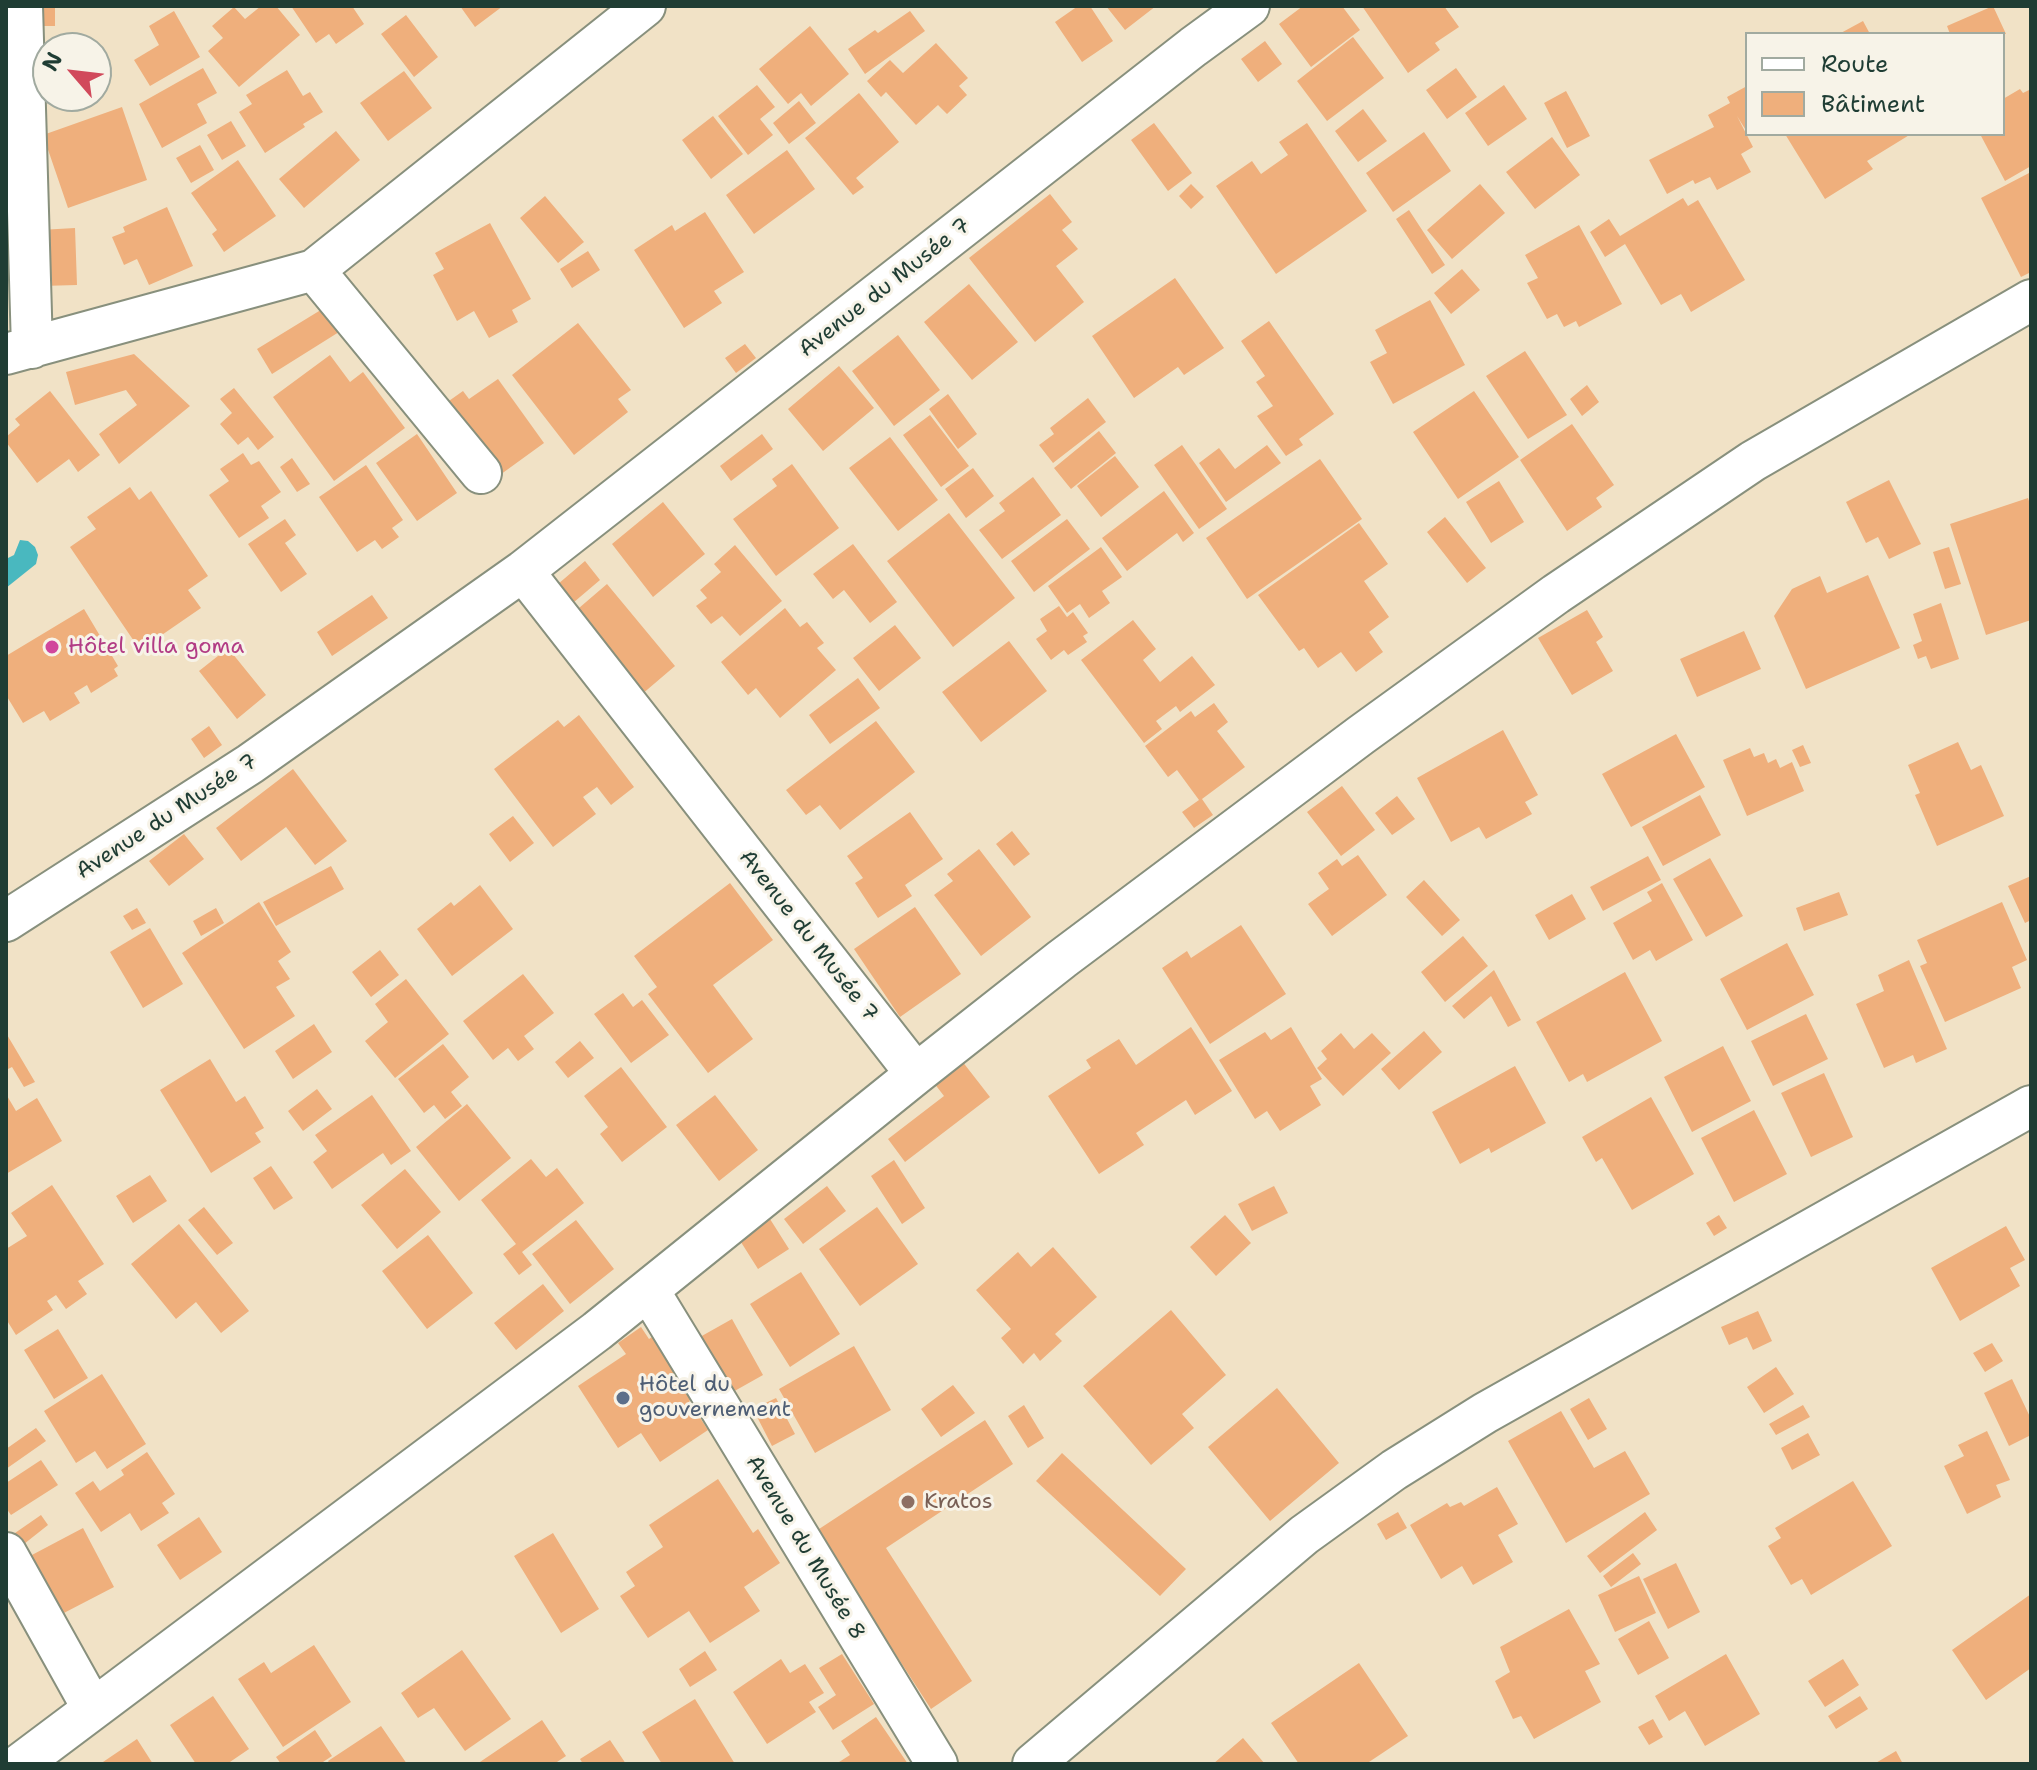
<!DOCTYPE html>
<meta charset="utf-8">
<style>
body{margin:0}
#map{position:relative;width:2037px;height:1770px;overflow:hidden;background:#f1e2c6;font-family:"Shantell Sans",sans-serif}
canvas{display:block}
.frame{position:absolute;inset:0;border:8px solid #1f3d34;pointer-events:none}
.legend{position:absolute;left:1745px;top:32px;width:260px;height:104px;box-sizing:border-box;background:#f7f3e8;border:2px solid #a1aaa0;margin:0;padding:10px 14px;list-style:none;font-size:24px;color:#1f3d34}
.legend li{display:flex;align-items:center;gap:16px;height:40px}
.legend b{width:40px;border:2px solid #a1aaa0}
.north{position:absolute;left:32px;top:32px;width:80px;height:80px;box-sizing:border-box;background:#f7f3e8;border:2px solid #a1aaa0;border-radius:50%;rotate:298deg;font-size:22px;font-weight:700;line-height:32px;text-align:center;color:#1f3d34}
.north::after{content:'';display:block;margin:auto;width:28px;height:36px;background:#d1495b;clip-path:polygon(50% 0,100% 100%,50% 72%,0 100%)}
</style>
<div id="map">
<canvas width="2037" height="1770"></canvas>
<div class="frame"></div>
<ul class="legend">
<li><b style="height:10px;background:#fff"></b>Route</li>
<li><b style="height:22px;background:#efaf7c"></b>Bâtiment</li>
</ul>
<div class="north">N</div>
</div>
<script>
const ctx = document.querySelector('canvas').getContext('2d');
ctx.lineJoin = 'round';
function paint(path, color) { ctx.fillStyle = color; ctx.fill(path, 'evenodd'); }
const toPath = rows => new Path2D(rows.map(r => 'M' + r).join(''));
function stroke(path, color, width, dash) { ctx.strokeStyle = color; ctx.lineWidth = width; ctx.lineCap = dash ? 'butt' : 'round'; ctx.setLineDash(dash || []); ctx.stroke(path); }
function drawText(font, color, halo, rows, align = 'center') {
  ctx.font = font + ' "Shantell Sans",sans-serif'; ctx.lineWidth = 6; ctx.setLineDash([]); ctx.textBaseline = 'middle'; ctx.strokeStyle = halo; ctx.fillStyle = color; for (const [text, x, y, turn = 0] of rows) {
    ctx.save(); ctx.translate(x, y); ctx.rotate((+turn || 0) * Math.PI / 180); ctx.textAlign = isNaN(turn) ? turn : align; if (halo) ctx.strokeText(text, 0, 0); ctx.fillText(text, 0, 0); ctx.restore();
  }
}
paint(toPath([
 [20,540,28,541,35,547,38,555,36,564,6,588,6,559,14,555]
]), '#49b8bf');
paint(toPath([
 [36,6,55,6,55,26,36,26],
 [261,6,276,6,300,35,239,87,208,51,223,38,212,26,234,7,245,19],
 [291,6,352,6,364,24,336,44,329,34,316,43],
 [460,6,503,6,475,27],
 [1078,6,1090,6,1113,41,1082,62,1055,22],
 [1106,6,1156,6,1125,30],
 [1303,6,1342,6,1360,30,1311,67,1279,24],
 [1362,6,1444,6,1459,27,1435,43,1440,50,1408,73],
 [1993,6,2006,34,1950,34,1947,26],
 [174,11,200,57,150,86,134,60,159,45,149,26],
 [910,11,925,31,865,74,848,49,875,30,878,33],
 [406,15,438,57,414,77,381,34],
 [1863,21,1870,34,1839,34],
 [810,26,849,74,811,106,801,93,788,104,759,69],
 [1353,37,1384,78,1327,121,1297,81],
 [1265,41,1282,64,1258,82,1241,59],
 [936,43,968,78,959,86,967,95,947,114,938,105,916,125,886,92,881,97,867,81,890,60,903,73],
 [203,68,217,93,197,104,207,123,162,148,139,104],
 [1456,68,1477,97,1447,119,1426,90],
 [287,70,303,96,310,92,323,112,303,124,305,127,265,153,239,112,252,104,246,95],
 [404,71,432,108,388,141,360,103],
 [757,85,775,107,760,119,773,135,748,155,718,116],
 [1504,85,1527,119,1488,146,1465,113],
 [1747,86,1747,132,1737,116,1753,147,1741,154,1751,172,1717,190,1710,177,1695,184,1693,180,1667,194,1649,160,1714,127,1708,115,1730,103,1727,97],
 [2020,89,2023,93,2031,89,2031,166,2005,181,1980,134,2003,134,2003,99],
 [1566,91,1590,136,1567,148,1544,103],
 [859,93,899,142,856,178,864,187,853,195,805,138],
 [799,101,816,123,789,144,773,123],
 [122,107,147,180,68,208,43,135],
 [1363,109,1387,141,1358,162,1335,131],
 [713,116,743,154,711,179,682,140],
 [231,121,246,146,222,160,207,135],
 [1154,123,1192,173,1168,191,1131,140],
 [1307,123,1367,211,1276,274,1216,186,1252,161,1261,174,1288,155,1279,142],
 [336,131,360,160,304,208,279,179],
 [1424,132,1451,171,1393,212,1366,173],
 [1785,134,1911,134,1867,161,1873,169,1825,199],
 [1552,137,1580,175,1535,209,1506,172],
 [200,145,214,170,191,183,176,158],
 [787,150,815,189,754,234,726,195],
 [238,160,276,216,224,252,212,234,217,230,191,193],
 [2031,172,2031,272,2021,277,1981,198],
 [1191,184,1204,197,1191,209,1179,196],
 [1480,184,1505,213,1452,259,1427,230],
 [1050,194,1072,222,1062,230,1078,249,1056,266,1084,302,1035,342,969,258],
 [545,196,584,242,558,263,520,218],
 [1683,198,1688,206,1698,200,1745,280,1691,312,1681,294,1661,305,1625,244,1605,257,1590,232,1609,219,1620,236],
 [167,207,193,266,149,285,137,259,124,265,112,237,125,232,123,227],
 [1409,210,1445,265,1432,274,1396,219],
 [705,212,744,272,714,291,722,303,684,328,634,250,672,225,675,231],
 [490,223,531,299,512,310,518,322,489,338,474,311,457,321,433,275,444,269,435,253],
 [1579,225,1622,304,1579,327,1576,321,1564,327,1557,314,1547,319,1527,283,1538,278,1525,255],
 [75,228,77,285,41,286,40,230],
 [588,251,600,270,572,288,560,269],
 [1462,269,1480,290,1451,314,1434,293],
 [1175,278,1224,348,1184,375,1178,367,1134,398,1092,336],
 [969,284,1018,342,972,380,924,322],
 [1430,300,1465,365,1393,404,1370,362,1387,353,1375,330],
 [324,308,339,332,272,374,257,349],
 [1269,321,1334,414,1299,439,1303,445,1286,456,1257,416,1273,406,1256,382,1265,376,1241,341],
 [578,323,631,390,618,399,628,412,574,455,512,375],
 [898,335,940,390,894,426,852,371],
 [745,344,756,358,736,373,725,358],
 [1525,351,1567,415,1528,439,1486,376],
 [134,354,190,406,119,464,99,434,137,405,126,390,75,405,66,372],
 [330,355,350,382,363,372,405,428,334,481,273,397],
 [839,366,874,408,823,451,788,409],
 [498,379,544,443,493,480,446,403,463,391,469,399],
 [1587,385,1599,402,1582,416,1570,399],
 [234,388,274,437,258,450,248,437,238,445,220,424,232,413,220,399],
 [50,391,100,455,78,472,69,459,37,483,6,442,6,437,20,425,15,419],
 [1474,391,1519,457,1458,499,1413,432],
 [948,394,977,434,958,449,929,409],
 [1088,398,1106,422,1053,463,1039,445,1054,434,1050,428],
 [930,415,969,466,941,487,903,435],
 [1572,424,1614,485,1596,498,1602,507,1567,531,1520,460],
 [1099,431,1116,453,1071,489,1054,468],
 [417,434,457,493,417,521,376,463],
 [762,434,773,449,731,481,720,466],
 [890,437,938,500,898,531,849,468],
 [1182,445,1227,509,1199,529,1154,465],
 [1267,445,1281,463,1226,502,1199,463,1219,448,1235,469],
 [243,453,251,465,259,461,281,492,261,506,269,518,239,538,209,495,229,481,220,469],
 [1115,456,1139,487,1101,517,1077,486],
 [292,458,310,484,297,492,280,467],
 [1320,459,1362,519,1247,599,1206,538],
 [792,464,839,528,776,576,733,519,777,486,772,479],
 [366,465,403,520,392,528,399,537,382,549,375,540,357,552,319,497],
 [973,468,994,496,966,518,945,489],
 [1033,477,1061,515,1002,559,979,530,1005,511,999,503],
 [1889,480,1921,544,1889,559,1878,537,1866,543,1846,502],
 [1499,481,1524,522,1491,543,1466,502],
 [130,487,139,500,151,491,208,576,188,590,201,608,140,650,70,547,96,529,87,517],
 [1164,491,1194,533,1183,542,1177,533,1127,571,1102,538],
 [2028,498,2031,507,2031,620,1986,635,1950,524],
 [663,502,705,554,653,597,612,544],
 [949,513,1015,598,953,647,887,561],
 [1445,517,1486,568,1467,583,1427,532],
 [285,519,296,535,285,543,307,574,281,592,248,544],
 [1067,519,1090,549,1034,592,1011,561],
 [1359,523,1388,564,1364,581,1389,617,1369,632,1383,652,1356,672,1341,652,1318,668,1304,648,1299,651,1258,595],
 [853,544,897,602,870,623,844,590,833,599,813,574],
 [735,545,782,601,740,636,722,616,711,624,696,606,707,598,700,590,721,572,714,564],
 [1101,547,1122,577,1102,591,1110,603,1089,618,1080,604,1067,613,1048,586],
 [1949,547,1961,584,1945,589,1933,552],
 [585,561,600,580,567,608,551,590],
 [1868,575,1900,648,1806,689,1774,616,1792,589,1820,576,1827,593],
 [607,584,675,666,641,695,572,614],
 [372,595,388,618,332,656,317,632],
 [1941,603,1959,659,1931,669,1926,656,1918,659,1913,645,1922,641,1913,614],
 [1059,606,1067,617,1073,612,1088,633,1083,636,1087,642,1068,655,1064,650,1051,660,1036,639,1047,631,1040,619],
 [785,608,800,627,807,622,824,643,817,648,836,670,780,718,756,688,748,695,721,662],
 [84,609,118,666,114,669,118,676,91,693,87,685,74,693,80,703,50,721,44,711,23,723,6,695,6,656],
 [1587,610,1603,637,1596,642,1613,671,1572,695,1538,638],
 [1133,620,1156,649,1143,660,1160,682,1192,656,1215,685,1180,712,1176,706,1156,721,1162,729,1144,743,1081,660],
 [895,625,921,658,879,691,853,658],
 [1744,631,1761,669,1697,697,1680,659],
 [1009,641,1047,691,981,742,942,692],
 [228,648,266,695,237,719,199,671],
 [858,678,880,708,830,744,809,715],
 [1214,703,1228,722,1217,731,1245,767,1202,799,1213,815,1194,828,1182,812,1199,800,1177,770,1168,777,1145,746,1191,711,1195,717],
 [579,715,634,787,611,805,597,787,583,797,596,814,553,847,494,769,558,720,564,727],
 [876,721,915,772,840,830,820,805,806,815,786,790],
 [209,726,222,745,204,758,191,739],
 [1503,730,1538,795,1525,802,1532,814,1486,839,1479,827,1451,842,1417,778],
 [1676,734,1705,787,1631,827,1602,774],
 [1958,742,1971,770,1981,765,2004,816,1937,846,1915,795,1920,793,1908,765],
 [1803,745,1811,763,1800,767,1792,750],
 [1750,748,1754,757,1764,753,1768,763,1776,759,1780,768,1792,762,1804,791,1747,816,1723,760],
 [293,769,347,841,315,865,286,827,241,861,216,828],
 [1342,786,1375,830,1341,856,1307,812],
 [1700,795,1721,835,1663,866,1642,827],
 [1397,796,1415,819,1392,835,1375,813],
 [910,812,943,859,905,885,912,896,878,918,855,883,863,878,847,856],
 [513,816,534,843,510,862,489,834],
 [1012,831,1030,854,1014,866,996,844],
 [184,834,204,859,169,886,149,861],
 [979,849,1031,917,981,956,934,895,953,881,947,874],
 [1358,855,1387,895,1332,936,1308,904,1329,889,1318,873,1337,859,1342,866],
 [1648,856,1661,880,1603,911,1590,887],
 [1710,858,1743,916,1706,937,1673,879],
 [331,866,344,889,276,926,263,902],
 [2031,876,2031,920,2025,923,2008,886],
 [1424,880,1460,920,1442,936,1406,897],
 [730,883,773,940,713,985,753,1039,708,1073,648,994,657,987,634,956],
 [1662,883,1693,940,1656,961,1650,950,1633,960,1613,923,1652,901,1647,892],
 [480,885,513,929,452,976,417,929,451,902,454,906],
 [1839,892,1848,915,1804,931,1796,908],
 [1572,894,1586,919,1549,940,1535,915],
 [259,902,291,952,278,961,290,979,276,987,295,1016,244,1049,182,953],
 [2002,902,2027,960,2012,967,2021,988,1945,1022,1920,966,1927,963,1917,940],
 [915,907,961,974,900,1017,854,949],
 [137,908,146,923,132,930,123,916],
 [216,908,224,923,201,936,193,921],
 [1241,925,1286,994,1210,1044,1162,968,1187,951,1191,958],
 [150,928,183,984,143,1008,110,952],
 [1463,936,1488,966,1445,1002,1421,972],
 [1787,943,1814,995,1747,1030,1720,979],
 [380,950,399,975,371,997,352,972],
 [1909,960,1947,1049,1916,1063,1913,1055,1884,1068,1856,1004,1884,991,1878,975],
 [1494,970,1521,1020,1508,1027,1491,996,1464,1019,1452,1006],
 [1625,972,1662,1041,1587,1082,1583,1074,1569,1082,1536,1022],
 [523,974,554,1013,524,1036,534,1049,518,1061,508,1048,493,1060,463,1021],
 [406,979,449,1034,395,1078,365,1041,388,1022,375,1004],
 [623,993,633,1007,642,1000,669,1035,631,1063,594,1014],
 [1806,1014,1828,1059,1773,1086,1751,1041],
 [314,1024,332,1052,293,1079,275,1051],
 [1191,1027,1232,1091,1195,1115,1186,1100,1136,1133,1144,1145,1099,1174,1048,1096,1091,1068,1086,1060,1119,1039,1136,1065],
 [1291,1027,1322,1079,1310,1086,1321,1105,1280,1131,1267,1111,1255,1119,1219,1060,1265,1032,1271,1040],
 [1424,1031,1442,1052,1399,1090,1381,1069],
 [6,1033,35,1082,24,1087,12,1067,6,1070],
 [1341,1033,1354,1049,1372,1033,1391,1053,1343,1096,1317,1068,1327,1059,1321,1051],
 [580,1041,594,1058,568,1078,555,1062],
 [443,1044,469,1077,451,1092,462,1106,445,1119,434,1105,424,1113,398,1079],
 [1723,1046,1751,1101,1692,1132,1664,1077],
 [210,1059,236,1102,245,1096,264,1128,255,1133,261,1142,211,1173,160,1090],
 [962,1061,990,1097,905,1162,888,1139,944,1096,934,1083],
 [1515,1066,1546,1123,1491,1153,1489,1148,1460,1164,1432,1112],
 [621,1067,667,1127,622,1162,600,1134,608,1127,584,1096],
 [1824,1073,1853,1137,1811,1157,1781,1093],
 [317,1089,332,1109,303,1131,288,1111],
 [6,1094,16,1111,37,1098,62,1141,6,1174],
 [372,1095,411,1151,391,1165,383,1153,332,1189,313,1162,327,1151,315,1135],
 [715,1095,758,1150,719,1181,676,1125],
 [1651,1097,1694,1174,1632,1210,1602,1158,1596,1162,1582,1137],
 [467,1104,511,1158,459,1201,416,1147],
 [1754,1110,1787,1174,1734,1202,1701,1138],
 [531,1159,546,1177,557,1168,584,1203,522,1252,532,1265,519,1275,503,1254,516,1244,481,1200],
 [894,1160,925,1208,902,1224,871,1176],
 [271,1166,293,1198,274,1210,253,1178],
 [405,1169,441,1212,397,1249,361,1205],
 [150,1175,167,1201,133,1223,116,1196],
 [52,1185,104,1264,78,1281,87,1294,66,1309,56,1295,47,1301,53,1310,16,1335,6,1319,6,1249,27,1236,11,1213],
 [827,1186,846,1211,803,1244,784,1219],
 [1274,1186,1288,1213,1252,1231,1238,1204],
 [204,1207,233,1243,217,1255,188,1220],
 [877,1207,918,1264,860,1306,819,1249],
 [1225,1215,1251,1243,1216,1276,1190,1247],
 [1719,1215,1727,1228,1714,1236,1706,1223],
 [770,1219,789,1249,758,1269,739,1239],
 [576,1220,614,1269,570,1304,532,1254],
 [179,1224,249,1311,221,1333,196,1302,176,1319,131,1264],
 [2006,1226,2025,1260,2010,1268,2020,1286,1960,1321,1931,1268],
 [428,1235,473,1293,427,1329,382,1271],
 [1053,1247,1097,1297,1055,1334,1062,1341,1040,1361,1034,1353,1023,1364,1001,1338,1011,1329,976,1290,1018,1252,1031,1267],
 [801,1272,840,1334,790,1367,750,1304],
 [543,1284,564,1311,516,1350,494,1323],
 [1171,1310,1226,1375,1182,1414,1194,1428,1151,1465,1083,1386],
 [1758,1311,1772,1341,1753,1350,1747,1337,1729,1345,1721,1327],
 [732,1319,763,1375,731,1393,700,1337],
 [641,1327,649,1339,661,1331,702,1392,689,1401,708,1430,660,1462,641,1433,618,1448,578,1386,626,1354,618,1343],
 [58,1329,88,1378,54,1399,24,1350],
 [1992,1343,2003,1361,1985,1372,1973,1353],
 [854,1346,891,1410,815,1453,779,1389],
 [1776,1367,1794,1394,1764,1413,1747,1387],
 [102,1374,146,1444,107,1469,95,1451,76,1463,44,1411],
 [2012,1379,2031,1419,2031,1435,2009,1446,1984,1393],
 [953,1385,975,1413,941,1437,921,1409],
 [1277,1388,1339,1463,1270,1521,1208,1447],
 [776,1398,795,1434,772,1446,753,1409],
 [1589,1398,1607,1429,1588,1440,1570,1409],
 [1024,1405,1044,1438,1028,1448,1008,1416],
 [1803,1405,1810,1417,1776,1435,1769,1424],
 [1561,1411,1594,1468,1625,1451,1650,1494,1566,1543,1508,1441],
 [985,1420,1013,1464,886,1548,972,1681,931,1709,816,1531],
 [36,1428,46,1441,6,1469,6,1449],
 [1987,1431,2010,1480,1996,1485,2001,1497,1967,1514,1944,1466,1964,1456,1958,1445],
 [1808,1433,1820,1455,1792,1470,1781,1448],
 [147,1452,175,1494,162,1503,169,1513,141,1531,130,1513,101,1532,75,1493,93,1481,100,1491,124,1475,121,1470],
 [1062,1453,1186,1569,1160,1596,1036,1481],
 [41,1460,58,1485,11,1515,6,1508,6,1483],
 [718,1479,753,1533,758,1529,780,1563,744,1587,760,1611,710,1643,689,1611,648,1638,620,1596,635,1586,626,1572,663,1547,649,1525],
 [1853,1481,1892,1546,1811,1595,1802,1579,1791,1585,1768,1546,1781,1538,1775,1528],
 [1497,1487,1518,1524,1498,1535,1513,1562,1473,1585,1462,1566,1441,1579,1410,1525,1447,1503,1450,1507,1461,1502,1464,1506],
 [1398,1512,1407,1528,1386,1540,1377,1524],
 [1645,1512,1657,1530,1600,1573,1587,1556],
 [41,1515,48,1525,24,1544,15,1533],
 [199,1517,222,1552,180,1580,157,1545],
 [83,1528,114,1587,60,1615,30,1556],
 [553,1533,599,1609,561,1633,514,1556],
 [1633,1553,1641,1564,1611,1587,1603,1576],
 [1676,1563,1700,1612,1668,1629,1643,1579],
 [1639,1576,1656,1613,1615,1632,1598,1595],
 [2031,1594,2031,1668,1986,1700,1952,1650],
 [1569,1609,1600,1664,1585,1671,1601,1702,1534,1739,1521,1716,1513,1719,1495,1681,1510,1672,1500,1647],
 [1649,1621,1669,1658,1638,1675,1618,1639],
 [314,1645,351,1702,283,1747,238,1679,264,1662,271,1673],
 [462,1650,511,1719,465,1751,434,1708,418,1718,401,1693],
 [705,1651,717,1670,690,1687,679,1669],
 [842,1654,874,1704,833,1730,818,1707,836,1695,819,1668],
 [1726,1654,1760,1714,1705,1746,1685,1711,1669,1721,1655,1696],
 [781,1659,790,1673,805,1664,824,1693,809,1702,816,1712,767,1744,733,1692],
 [1843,1659,1859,1685,1825,1707,1808,1681],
 [1359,1663,1408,1736,1366,1764,1299,1764,1271,1723],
 [213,1696,249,1749,227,1764,196,1764,170,1725],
 [1860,1696,1868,1709,1836,1729,1828,1716],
 [695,1699,735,1764,662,1764,642,1732],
 [876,1717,908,1764,836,1764,850,1755,841,1741],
 [1653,1719,1663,1737,1649,1745,1638,1727],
 [542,1720,566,1756,554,1764,477,1764],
 [381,1726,407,1764,330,1764,328,1761],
 [315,1730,332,1756,320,1764,281,1764,276,1757],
 [1243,1738,1265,1764,1213,1764],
 [137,1739,153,1764,100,1764],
 [610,1740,626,1764,583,1764,580,1759],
 [1896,1751,1903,1764,1874,1764]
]), '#efaf7c');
const minor = toPath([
 [22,6,32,348],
 [314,270,481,473],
 [6,354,314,270,645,6],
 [523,571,916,1074],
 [6,921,250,764,523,571,1193,47,1249,6],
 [649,1291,937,1764],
 [6,1553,93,1709],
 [20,1764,597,1331,916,1074,1062,959,1361,735,1556,594,1753,461,2031,300],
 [1033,1764,1304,1535,1394,1470,1485,1413,2031,1106]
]);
stroke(minor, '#88907d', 44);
stroke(minor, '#fff', 40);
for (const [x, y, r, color] of [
 [52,647,8,"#d1479c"],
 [623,1398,8,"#5c6f8a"],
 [908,1502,8,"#8d6e63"]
]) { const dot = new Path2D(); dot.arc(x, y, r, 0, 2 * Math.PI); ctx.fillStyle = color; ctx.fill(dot); stroke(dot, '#f7f3e8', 3); }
drawText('22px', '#1f3d34', '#f7f3e8', [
 ["Avenue du Musée 7",885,288,-38],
 ["Avenue du Musée 7",167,817,-33],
 ["Avenue du Musée 7",808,936,52],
 ["Avenue du Musée 8",805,1548,59]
]);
drawText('22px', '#b23c85', '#f7f3e8', [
 ["Hôtel villa goma",68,647]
], 'left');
drawText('22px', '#4e5e75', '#f7f3e8', [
 ["Hôtel du",639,1385],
 ["gouvernement",639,1410]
], 'left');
drawText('22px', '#785e54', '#f7f3e8', [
 ["Kratos",924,1502]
], 'left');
</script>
